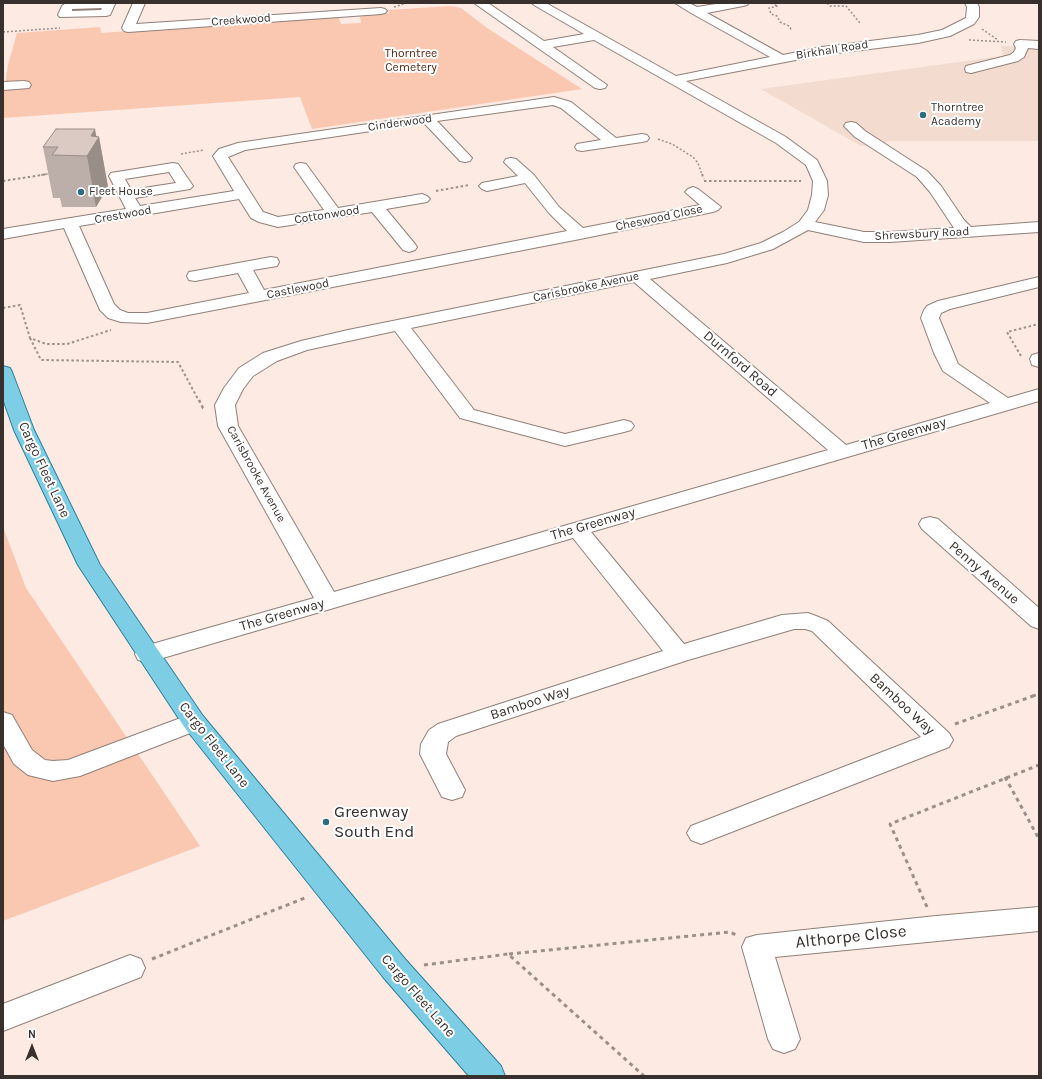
<!DOCTYPE html>
<style>
body{margin:0}
#map{position:relative;width:1042px;height:1079px;overflow:hidden;background:#fceae3;font-family:Karla,sans-serif}
canvas{display:block}
.frame{position:absolute;inset:0;border:4px solid #37302d;pointer-events:none}
.north{position:absolute;left:12px;top:1027px;width:40px;height:40px;-webkit-text-stroke:3px #fff;paint-order:stroke;rotate:0deg;font-size:11px;font-weight:700;line-height:16px;text-align:center;color:#37302d}
.north::after{content:'';display:block;margin:auto;width:14px;height:18px;background:#37302d;clip-path:polygon(50% 0,100% 100%,50% 72%,0 100%)}
</style>
<div id="map">
<canvas width="1042" height="1079"></canvas>
<div class="frame"></div>
<div class="north">N</div>
</div>
<script>
const ctx = document.querySelector('canvas').getContext('2d');
ctx.lineJoin = 'round';
function paint(path, color) { ctx.fillStyle = color; ctx.fill(path, 'evenodd'); }
const toPath = rows => new Path2D(rows.map(r => 'M' + r).join(''));
function stroke(path, color, width, dash) { ctx.strokeStyle = color; ctx.lineWidth = width; ctx.lineCap = dash ? 'butt' : 'round'; ctx.setLineDash(dash || []); ctx.stroke(path); }
function drawText(font, color, halo, rows, align = 'center') {
  ctx.font = font + ' Karla,sans-serif'; ctx.lineWidth = 4; ctx.setLineDash([]); ctx.textBaseline = 'middle'; ctx.strokeStyle = halo; ctx.fillStyle = color; for (const [text, x, y, turn = 0] of rows) {
    ctx.save(); ctx.translate(x, y); ctx.rotate((+turn || 0) * Math.PI / 180); ctx.textAlign = isNaN(turn) ? turn : align; if (halo) ctx.strokeText(text, 0, 0); ctx.fillText(text, 0, 0); ctx.restore();
  }
}
paint(toPath([
 [1001,46,1039,47,1039,141,889,141,883,144,861,146,761,89,1003,56]
]), '#f3dbd0');
paint(toPath([
 [450,6,461,8,487,28,582,89,312,129,300,97,3,118,3,97,8,65,17,33,100,27,101,33,330,17,339,18,341,24,361,23,360,17,366,15,389,13,388,10],
 [3,527,26,588,200,846,3,921]
]), '#fac7b1');
const minor = toPath([
 [66,3,115,3,115,4,110,15,106,16,60,17,58,15,62,6,66,3],
 [102,8,101,10,72,11,72,9,102,8],
 [133,3,145,3,136,24,381,8,385,9,387,11,385,13,381,14,128,32,124,31,122,28,133,3],
 [474,3,488,3,544,41,584,34,534,5,532,3,546,3,676,76,770,57,691,13,675,3,689,3,697,7,722,3,749,3,747,5,743,6,707,13,783,55,822,47,918,35,942,30,966,18,967,7,965,3,977,3,979,7,979,17,974,24,950,36,918,43,822,55,686,81,786,137,817,160,827,181,828,195,824,210,815,222,864,232,890,232,954,228,930,192,917,177,855,137,844,126,846,123,851,122,856,123,865,131,927,171,941,186,964,220,971,227,1039,222,1039,232,890,242,864,242,808,230,773,249,727,263,650,279,846,445,990,403,943,371,934,353,921,318,924,310,927,306,938,301,1039,277,1039,287,950,309,941,313,939,318,958,364,1008,398,1039,389,1039,401,591,532,684,644,782,615,808,613,816,616,828,621,949,733,953,740,949,747,711,840,701,844,691,840,687,833,691,826,921,737,812,631,805,629,794,629,688,660,456,736,448,742,446,754,465,790,462,797,452,800,442,797,420,754,421,744,429,730,438,724,663,651,573,538,156,660,147,662,138,660,135,654,138,648,314,598,218,426,215,405,224,388,239,368,263,353,301,341,348,330,724,254,761,243,783,232,799,222,808,210,812,195,813,181,806,165,776,143,594,40,553,47,607,85,605,88,600,89,595,88,474,3],
 [634,282,828,450,334,592,238,426,235,405,243,389,253,376,277,361,307,350,395,331,460,418,565,446,624,432,631,430,634,426,631,422,624,420,565,434,474,410,411,328,634,282],
 [1020,40,1039,41,1039,49,1028,48,1024,57,1018,61,971,73,966,72,965,69,966,66,1010,55,1014,52,1016,48,1014,44,1016,41,1020,40],
 [24,81,29,82,31,85,29,88,3,90,3,82,24,81],
 [554,97,571,102,616,138,642,134,647,135,649,138,647,141,642,142,582,151,577,150,575,147,577,144,601,140,561,108,553,105,437,121,472,158,470,161,465,162,460,161,424,123,245,150,228,157,263,212,278,217,324,210,294,167,296,164,301,163,306,164,338,208,422,194,427,196,430,199,427,202,386,209,415,244,417,247,415,250,409,252,403,250,372,212,278,227,259,222,251,218,239,199,79,226,114,304,120,310,128,313,147,313,249,293,238,273,195,281,189,280,187,276,189,272,195,271,271,257,277,258,279,262,277,266,253,270,264,290,567,231,549,213,525,183,487,191,482,189,479,186,482,183,518,176,504,162,506,159,511,158,516,159,534,175,559,207,583,228,700,205,685,192,688,189,693,187,698,189,721,207,718,210,713,212,580,239,147,323,121,322,108,318,100,310,64,228,3,239,3,229,126,209,109,176,111,173,173,163,178,164,193,186,190,189,135,198,140,206,234,191,213,156,219,149,238,143,554,97],
 [169,172,176,183,131,190,125,179,169,172],
 [1039,353,1039,367,1032,365,1030,359,1032,355,1039,353],
 [930,517,938,519,1039,608,1039,629,1031,626,922,529,919,524,922,519,930,517],
 [3,712,12,715,32,750,45,760,53,761,68,760,194,713,203,716,207,722,203,728,80,776,53,781,28,775,14,764,3,744,3,712],
 [1039,907,1039,931,775,957,800,1039,795,1049,784,1053,773,1049,768,1039,742,947,746,938,757,935,936,916,1039,907],
 [130,955,141,959,145,968,141,977,3,1031,3,1004,130,955]
]);
const major = toPath([
 [3,366,10,368,12,372,34,430,100,565,203,716,405,959,501,1066,505,1076,469,1076,383,977,185,728,78,565,14,430,3,399,3,366]
]);
stroke(minor, '#908079', 2);
stroke(major, '#2c819a', 2);
stroke(toPath([
 [771,3,778,6,769,8,771,14,777,16,780,22,789,26,792,31],
 [827,3,830,6,846,6,860,23],
 [394,7,407,3],
 [982,29,998,40],
 [3,32,60,28],
 [969,40,1006,42],
 [658,139,672,144,693,157,698,163,702,175],
 [181,154,204,150],
 [41,175,52,173]
]), '#9b8f8a', 1.5, [2, 2]);
stroke(toPath([
 [702,174,704,179],
 [3,181,48,174],
 [704,181,801,181],
 [436,191,469,185],
 [3,308,20,305,30,338,46,344,67,344,111,330],
 [30,338,41,360,178,362,199,401],
 [1021,356,1007,332,1039,324]
]), '#9b8f8a', 2, [2.5, 2.5]);
stroke(toPath([
 [199,400,203,408,205,408],
 [1033,696,1039,694]
]), '#9b8f8a', 2.5, [3, 3]);
stroke(toPath([
 [955,724,1036,695],
 [1005,777,1039,839],
 [927,907,890,824,1039,765],
 [509,954,730,932,736,935],
 [152,959,307,897],
 [424,965,508,954,644,1076]
]), '#9b8f8a', 3, [4, 4]);
paint(minor, '#fff');
paint(major, '#7dcde5');
paint(toPath([
 [97,136,99,137,108,187,96,207,62,207,60,198,53,198,43,147]
]), '#bcaea8');
paint(toPath([
 [95,129,97,140,99,137,108,187,96,207,87,156,91,136]
]), '#998d88');
const building = toPath([
 [56,129,95,129,91,136,99,137,87,156,52,155,58,147,43,147,56,129]
]);
paint(building, '#dbcac3');
stroke(building, '#998d88', 1);
for (const [x, y, r, color] of [
 [923,115,4,"#2d6c81"],
 [81,192,4,"#2d6c81"],
 [326,822,4,"#2d6c81"]
]) { const dot = new Path2D(); dot.arc(x, y, r, 0, 2 * Math.PI); ctx.fillStyle = color; ctx.fill(dot); stroke(dot, '#fff', 1.5); }
drawText('12px', '#37302d', '#fff', [
 ["Creekwood",241,20,-4],
 ["Birkhall Road",832,50,-9],
 ["Cinderwood",400,123,-8],
 ["Crestwood",123,215,-10],
 ["Cottonwood",327,215,-9],
 ["Cheswood Close",659,218,-12],
 ["Shrewsbury Road",922,234,-3],
 ["Carisbrooke Avenue",586,287,-12],
 ["Castlewood",298,289,-11],
 ["Carisbrooke Avenue",256,474,61]
]);
drawText('12px', '#582912', '#fff', [
 ["Thorntree",411,54],
 ["Cemetery",411,68]
]);
drawText('12px', '#37302d', '#fff', [
 ["Thorntree",931,108],
 ["Academy",931,122],
 ["Fleet House",89,192]
], 'left');
drawText('14px', '#37302d', '#fff', [
 ["Durnford Road",740,364,41],
 ["The Greenway",904,434,-16],
 ["Cargo Fleet Lane",44,470,65],
 ["The Greenway",593,524,-16],
 ["Penny Avenue",984,573,41],
 ["The Greenway",282,615,-16],
 ["Bamboo Way",530,703,-18],
 ["Bamboo Way",902,704,43],
 ["Cargo Fleet Lane",214,745,52],
 ["Cargo Fleet Lane",418,996,49]
]);
drawText('17px', '#37302d', '#fff', [
 ["Greenway",334,812],
 ["South End",334,832]
], 'left');
drawText('17px', '#37302d', '#fff', [
 ["Althorpe Close",851,937,-6]
]);
</script>
